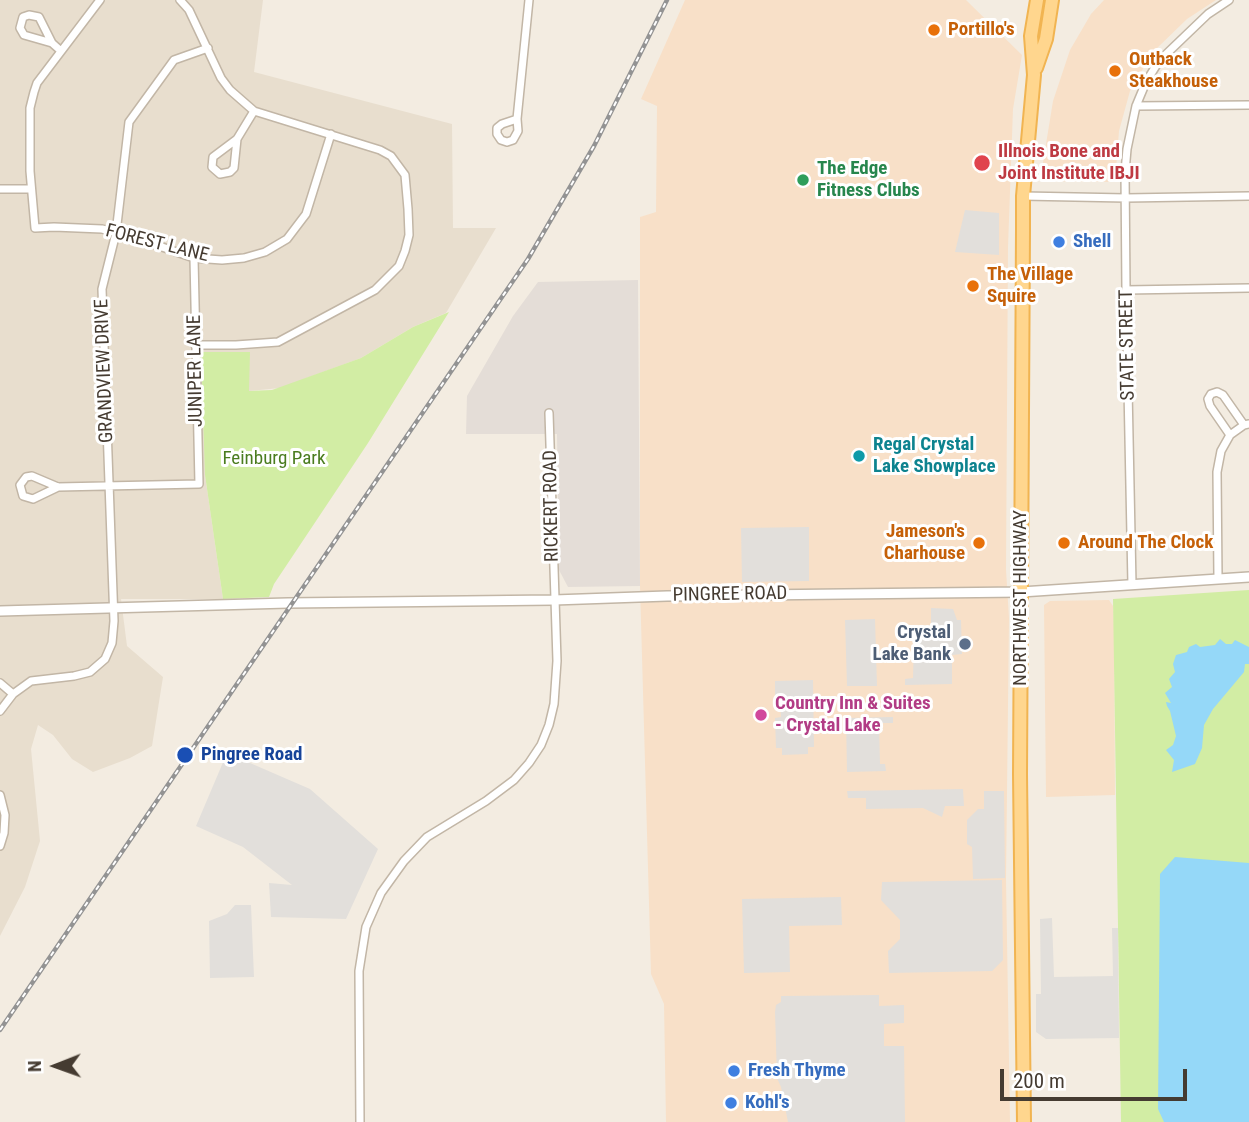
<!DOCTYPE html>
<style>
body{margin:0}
#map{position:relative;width:1249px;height:1122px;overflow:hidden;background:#f3ece1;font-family:"Roboto Condensed",sans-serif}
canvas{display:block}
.north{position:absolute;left:21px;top:1031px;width:70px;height:70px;-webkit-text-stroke:5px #fff;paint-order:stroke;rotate:269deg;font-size:19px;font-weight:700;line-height:28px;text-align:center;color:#453b31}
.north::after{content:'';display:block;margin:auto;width:24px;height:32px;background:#453b31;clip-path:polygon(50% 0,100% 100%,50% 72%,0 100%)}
.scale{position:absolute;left:1000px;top:1069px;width:187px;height:32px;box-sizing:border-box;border:4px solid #453b31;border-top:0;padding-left:9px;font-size:21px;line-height:24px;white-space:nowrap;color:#453b31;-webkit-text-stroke:5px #fff;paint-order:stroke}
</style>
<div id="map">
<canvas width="1249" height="1122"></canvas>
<div class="north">N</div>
<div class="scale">200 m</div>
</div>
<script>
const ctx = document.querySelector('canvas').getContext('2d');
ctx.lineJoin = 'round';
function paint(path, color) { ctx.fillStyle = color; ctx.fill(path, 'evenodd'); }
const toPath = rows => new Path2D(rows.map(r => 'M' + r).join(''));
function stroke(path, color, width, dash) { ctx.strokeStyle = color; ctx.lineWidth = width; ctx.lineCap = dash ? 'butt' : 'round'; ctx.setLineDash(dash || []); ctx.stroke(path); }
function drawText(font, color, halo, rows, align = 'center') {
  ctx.font = font + ' "Roboto Condensed",sans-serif'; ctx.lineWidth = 6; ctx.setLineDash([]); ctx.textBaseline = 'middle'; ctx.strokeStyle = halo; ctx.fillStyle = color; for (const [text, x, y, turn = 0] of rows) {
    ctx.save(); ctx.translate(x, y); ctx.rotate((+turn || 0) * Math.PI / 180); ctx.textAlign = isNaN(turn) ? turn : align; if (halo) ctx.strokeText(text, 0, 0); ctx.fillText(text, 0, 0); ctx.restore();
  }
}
paint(toPath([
 [0,0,263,0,254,72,452,124,453,228,496,228,446,313,413,327,361,358,280,388,249,391,205,475,223,599,121,599,127,646,163,677,152,746,130,758,93,772,72,759,53,735,38,725,31,749,40,841,25,887,0,936]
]), '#e8dece');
paint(toPath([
 [685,0,966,0,1022,55,1013,109,1008,247,1006,570,1009,618,1006,879,1010,1122,666,1122,664,1004,651,974,640,586,640,217,656,212,657,106,641,99],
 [1104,0,1216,0,1187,19,1152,53,1130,91,1119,131,1115,182,1040,181,1053,101,1070,50,1091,14],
 [1109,600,1113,606,1114,625,1115,795,1046,797,1044,605,1050,601]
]), '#f8e0c8');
paint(toPath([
 [638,280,640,586,568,587,559,570,557,434,466,434,467,396,513,316,538,282]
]), '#e4ddd7');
paint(toPath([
 [449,312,368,443,274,584,269,597,223,599,205,475,201,352,250,352,249,391,272,390,361,358,413,327],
 [1249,590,1249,1122,1121,1122,1113,599]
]), '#d2eda4');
paint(toPath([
 [965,210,999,213,999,255,955,252],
 [809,527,809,581,742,582,741,528],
 [931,608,953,609,957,620,961,620,962,654,952,655,952,684,905,685,905,679,913,678,914,638,931,624],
 [875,619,877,686,847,686,845,620],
 [813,680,814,747,808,747,808,754,782,755,782,748,776,748,775,718,781,717,780,701,775,701,775,681],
 [893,717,893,723,879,723,880,764,885,764,886,771,847,772,846,718],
 [227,753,310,789,378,849,346,919,271,917,269,883,292,885,243,847,196,826],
 [963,789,964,806,945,806,942,817,923,808,866,809,866,798,848,798,847,791],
 [984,791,1004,791,1005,878,973,879,972,847,967,844,967,820,978,809,984,809],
 [1002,880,1003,960,992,971,889,973,888,951,900,939,900,920,881,900,882,882],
 [841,897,842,925,789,926,790,972,744,973,742,899],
 [235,905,251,905,254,977,210,978,209,921,227,914],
 [1052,918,1054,977,1113,976,1112,928,1118,928,1119,1038,1046,1039,1036,1032,1036,994,1041,994,1040,919],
 [879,995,879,1006,904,1005,904,1023,884,1024,884,1046,904,1046,905,1122,788,1122,781,1087,777,1078,775,1012,776,1005,781,1002,781,996]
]), '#e2dfdb');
paint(toPath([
 [1220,639,1226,644,1232,644,1235,640,1249,647,1249,664,1245,664,1244,672,1213,709,1204,725,1202,748,1195,764,1172,772,1174,760,1166,750,1173,745,1176,736,1170,711,1167,706,1166,702,1171,703,1165,693,1172,687,1169,679,1175,672,1173,664,1176,655,1187,652,1189,647,1196,644,1200,647,1215,645],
 [1175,857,1249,863,1249,1122,1164,1122,1158,1109,1160,874]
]), '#95d8f8');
const minor = toPath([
 [100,0,37,83,34,92,30,108,30,171,35,228,54,227,102,229,133,237,194,258,222,260,244,258,265,252,287,239,306,214,331,134],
 [180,0,189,10,221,78,230,90,254,111,380,150,391,156,405,175,408,209,409,235,405,251,399,266,375,290,278,342,236,345,195,345],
 [52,43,39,17,29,15,23,17,20,28,24,35,52,43,61,51],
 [1136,106,1249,105],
 [517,119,502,124,497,128,497,134,501,140,507,142,513,140,518,131,517,119,529,0],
 [237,139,234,168,230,172,220,174,212,167,213,157,237,139,254,111],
 [0,189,31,189],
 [1023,196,1126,198,1249,196],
 [1126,290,1249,288],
 [1230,435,1210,406,1208,399,1211,394,1217,392,1223,395,1244,425],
 [58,487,33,499,23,496,20,485,26,477,32,476,58,487,199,484,194,258],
 [1218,578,1217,472,1221,451,1230,435,1244,425,1249,424],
 [1132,585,1126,290,1125,172,1127,149,1136,106,1146,82,1159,61,1208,14,1229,0],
 [0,683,13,694],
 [0,711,13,694,31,681,74,676,90,672,105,659,112,643,114,621,102,289,116,233,129,122,174,60,208,48],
 [0,795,5,815,4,833,0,846],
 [360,1122,359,971,366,927,381,893,404,861,427,837,486,801,514,780,529,763,541,745,549,725,554,704,557,661,549,413]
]);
const tertiary = toPath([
 [0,611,288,603,554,600,667,596,1021,592,1249,577]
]);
const primary = toPath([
 [1036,68,1046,39,1052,0],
 [1024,1122,1020,774,1023,230,1023,196,1034,75,1031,36,1037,0]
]);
stroke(minor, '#c2b6a6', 10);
stroke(tertiary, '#c2b6a6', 12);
stroke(primary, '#f1b451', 16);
stroke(minor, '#fff', 7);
stroke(tertiary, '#fff', 9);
stroke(primary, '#ffd68e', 12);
const rail = toPath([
 [0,1030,528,259,594,146,667,0]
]);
stroke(rail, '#939393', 4.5);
stroke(rail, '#fff', 2, [5]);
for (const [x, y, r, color] of [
 [934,30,7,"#e8710a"],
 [1115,71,7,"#e8710a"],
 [982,163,9,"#e0444e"],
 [803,180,7,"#2e9e5b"],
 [1059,242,7,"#3f7fe0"],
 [973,286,7,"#e8710a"],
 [859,456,7,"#0f9aa8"],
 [979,543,7,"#e8710a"],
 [1064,543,7,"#e8710a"],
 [965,644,7,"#5c6f8a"],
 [761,715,7,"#d1479c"],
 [185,755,9,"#1a4fb4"],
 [734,1071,7,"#3f7fe0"],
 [731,1103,7,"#3f7fe0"]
]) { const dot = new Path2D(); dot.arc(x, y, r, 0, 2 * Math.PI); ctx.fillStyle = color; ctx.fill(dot); stroke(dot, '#fff', 2.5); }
drawText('bold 19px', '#c56008', '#fff', [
 ["Portillo's",948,30],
 ["Outback",1129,60],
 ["Steakhouse",1129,82],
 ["The Village",987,275],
 ["Squire",987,297],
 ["Jameson's",965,532,"right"],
 ["Charhouse",965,554,"right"],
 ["Around The Clock",1078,543]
], 'left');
drawText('bold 19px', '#be3a42', '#fff', [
 ["Illnois Bone and",998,152],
 ["Joint Institute IBJI",998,174]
], 'left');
drawText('bold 19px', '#27864d', '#fff', [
 ["The Edge",817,169],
 ["Fitness Clubs",817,191]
], 'left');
drawText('bold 19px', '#366cbe', '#fff', [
 ["Shell",1073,242],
 ["Fresh Thyme",748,1071],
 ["Kohl's",745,1103]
], 'left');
drawText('19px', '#453b31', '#fff', [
 ["FOREST LANE",157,244,14],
 ["STATE STREET",1128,345,-91],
 ["GRANDVIEW DRIVE",105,371,-92],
 ["JUNIPER LANE",196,371,-91],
 ["RICKERT ROAD",552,506,-91],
 ["PINGREE ROAD",730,595,-1],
 ["NORTHWEST HIGHWAY",1021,598,-90]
]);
drawText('bold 19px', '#0d838f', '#fff', [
 ["Regal Crystal",873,445],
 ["Lake Showplace",873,467]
], 'left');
drawText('19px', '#4a7c1f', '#fff', [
 ["Feinburg Park",274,459]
]);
drawText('bold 19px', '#4e5e75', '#fff', [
 ["Crystal",951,633],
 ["Lake Bank",951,655]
], 'right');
drawText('bold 19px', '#b23c85', '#fff', [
 ["Country Inn & Suites",775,704],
 ["- Crystal Lake",775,726]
], 'left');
drawText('bold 19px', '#164399', '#fff', [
 ["Pingree Road",201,755]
], 'left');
</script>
